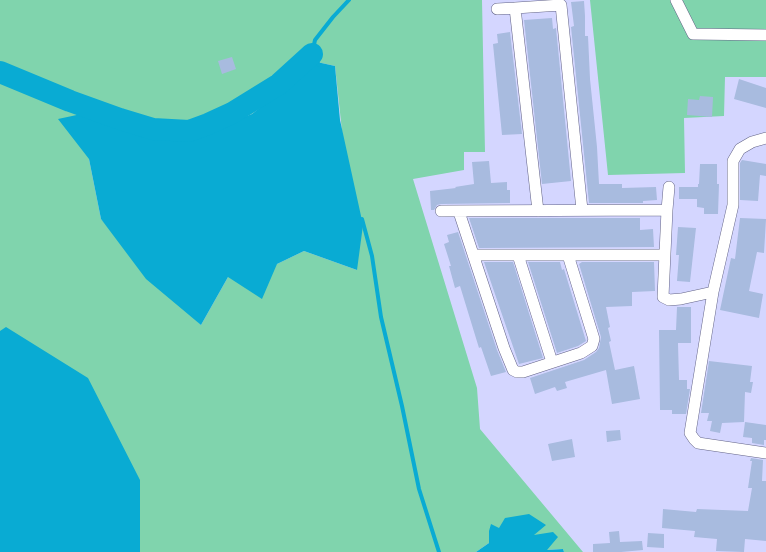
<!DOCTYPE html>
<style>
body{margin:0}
canvas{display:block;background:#d4d6ff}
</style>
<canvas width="766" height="552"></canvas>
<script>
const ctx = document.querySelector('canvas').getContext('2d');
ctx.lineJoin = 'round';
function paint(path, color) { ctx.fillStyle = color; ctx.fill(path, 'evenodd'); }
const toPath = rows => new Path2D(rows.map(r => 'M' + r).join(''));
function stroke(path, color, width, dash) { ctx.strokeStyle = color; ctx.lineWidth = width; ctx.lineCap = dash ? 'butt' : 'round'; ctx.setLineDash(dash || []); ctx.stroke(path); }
paint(toPath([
 [0,0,482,0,485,152,464,152,464,170,413,179,477,388,480,429,583,552,564,552,563,549,547,550,533,536,499,529,489,531,489,543,476,552,0,552],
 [317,62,335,66,357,270,304,251,277,264,228,277,201,325,101,219,89,159,100,110,191,137,252,114],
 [590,0,766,0,766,77,725,77,724,116,684,118,685,173,608,175]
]), '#80d4ad');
paint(toPath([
 [317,62,335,66,340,120,363,225,357,270,304,251,277,264,262,299,228,277,201,325,146,279,101,219,89,159,58,119,100,110,191,137,252,114],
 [6,327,88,378,140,480,140,552,0,552,0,331],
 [529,514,546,525,534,535,553,532,558,537,547,550,563,549,564,552,476,552,489,543,489,531,491,524,499,528,505,518]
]), '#09abd3');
stroke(toPath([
 [319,65,312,54,315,40,333,17,349,0],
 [362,219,372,256,381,317,402,406,419,489,439,552]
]), '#09abd3', 4);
stroke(toPath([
 [0,72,70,101,120,119,153,129,189,131,208,124,232,113,279,84,312,54]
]), '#09abd3', 22);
paint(toPath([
 [584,1,585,16,585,36,588,36,590,79,597,147,599,184,622,184,622,188,656,187,657,200,643,201,643,203,589,203,571,27,574,26,571,2],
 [552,18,553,29,556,28,571,181,542,184,524,20],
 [510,32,522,134,502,135,493,44,498,43,497,34],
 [232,57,236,69,222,74,218,61],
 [739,79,766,88,766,108,734,99],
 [700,96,713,97,712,117,687,115,688,99,699,100],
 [742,160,766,164,766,176,760,175,758,201,740,200,740,163],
 [489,161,491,183,507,182,507,190,510,190,510,203,441,204,437,205,434,210,431,210,430,191,456,188,455,187,474,184,472,162],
 [700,164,717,164,717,184,719,184,718,214,704,214,704,208,697,207,697,199,679,199,679,187,698,187,698,184,699,184],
 [469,218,640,218,640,230,653,229,654,247,479,248],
 [740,218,766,219,764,253,757,252,749,291,763,294,759,318,720,310,731,258,735,259],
 [678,227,696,228,690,282,677,281,679,255,676,255],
 [458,232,497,350,506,372,491,376,481,347,479,348,460,286,455,288,449,266,451,266,444,244,449,242,447,235],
 [484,262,513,262,543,358,519,364],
 [528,262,560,262,562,270,564,269,586,341,578,346,557,353],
 [582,262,654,262,655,291,632,292,632,306,606,307,610,327,608,328,611,341,609,342,615,370,634,366,640,399,612,404,606,370,565,382,567,388,557,391,555,387,535,394,530,378,584,360,596,352,599,348,601,337,579,264],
 [677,307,691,307,691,343,678,343,679,380,687,380,687,389,690,389,686,414,672,414,672,410,660,410,659,330,676,330],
 [709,361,752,366,750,382,753,382,751,393,745,392,744,422,722,423,720,433,710,431,712,421,707,421,709,413,701,413],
 [745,422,766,425,766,440,764,440,764,445,752,443,752,438,743,437],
 [620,430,621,440,607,442,606,431],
 [572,439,575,457,552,461,548,444],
 [751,458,763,460,762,481,766,481,766,541,745,539,744,552,716,551,717,539,694,537,695,531,662,528,663,509,696,512,697,509,748,511,752,488,748,488,752,461,750,461],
 [619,531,620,542,642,541,643,550,621,552,593,552,593,544,610,543,609,532],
 [648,533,664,534,664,548,647,547]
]), '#a8bbdf');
const street = toPath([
 [676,0,693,34,766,35],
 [497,9,515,8],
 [766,138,752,142,740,149,733,161,733,205,713,292,690,433,694,439,698,443,766,453],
 [667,210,669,187],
 [441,211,667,210,663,297,669,300,681,299,713,292],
 [538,211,515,8,561,5,582,210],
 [459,212,504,348,513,370,517,372,523,372,581,353,592,346,594,339,568,255],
 [473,255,665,255],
 [518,255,552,362]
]);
stroke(street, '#636487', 12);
stroke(street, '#fff', 11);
</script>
